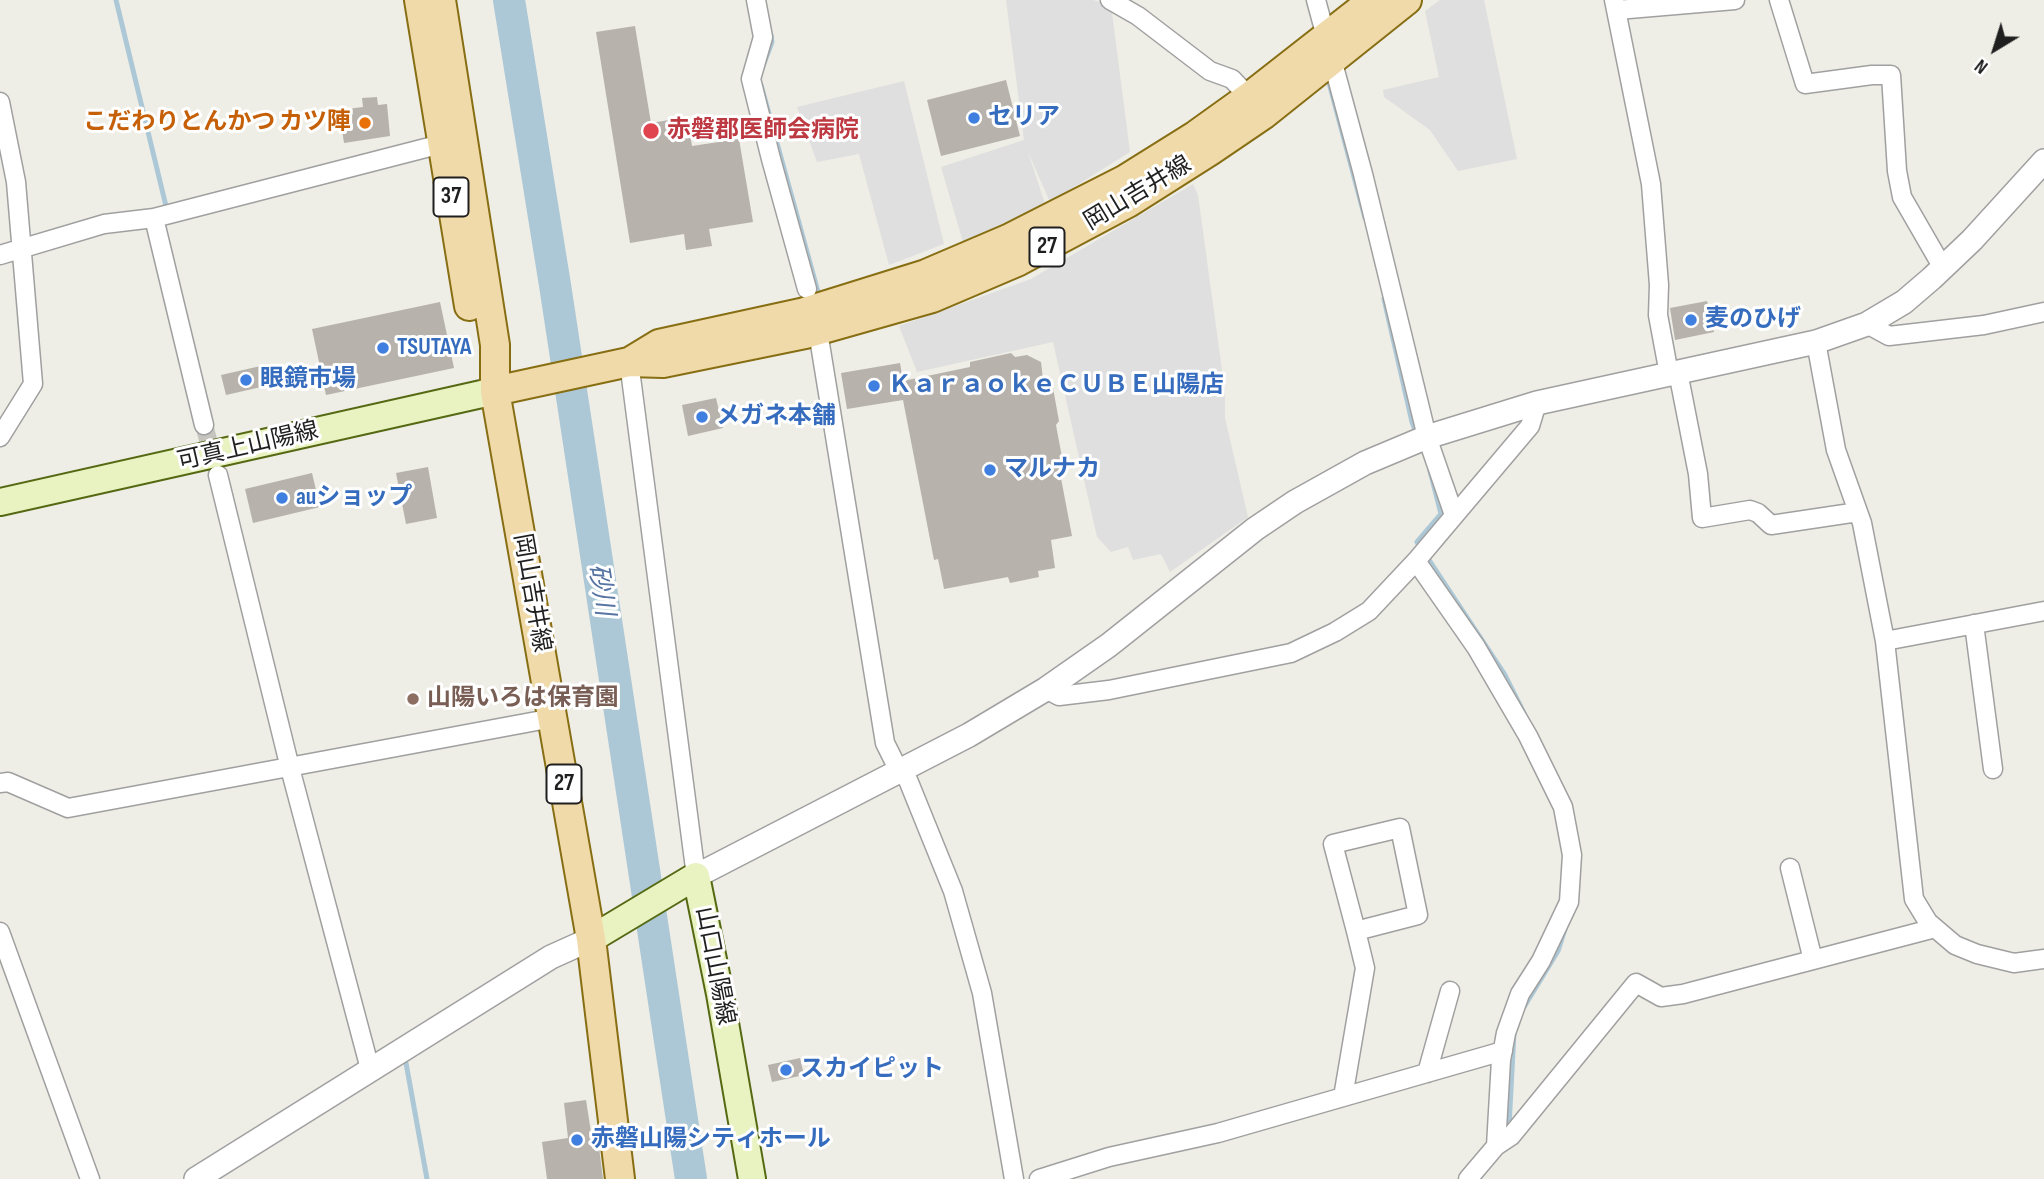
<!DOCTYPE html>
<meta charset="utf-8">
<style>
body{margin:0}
#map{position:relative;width:2044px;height:1179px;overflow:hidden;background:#eeede6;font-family:"Sofia Sans Condensed",sans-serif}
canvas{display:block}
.north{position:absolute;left:1960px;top:14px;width:70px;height:70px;-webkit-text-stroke:5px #fff;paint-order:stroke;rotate:218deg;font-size:19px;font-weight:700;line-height:28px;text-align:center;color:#1f1f1f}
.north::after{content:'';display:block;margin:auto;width:24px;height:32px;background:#1f1f1f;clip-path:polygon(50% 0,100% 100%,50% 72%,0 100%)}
</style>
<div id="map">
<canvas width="2044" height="1179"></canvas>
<div class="north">N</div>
</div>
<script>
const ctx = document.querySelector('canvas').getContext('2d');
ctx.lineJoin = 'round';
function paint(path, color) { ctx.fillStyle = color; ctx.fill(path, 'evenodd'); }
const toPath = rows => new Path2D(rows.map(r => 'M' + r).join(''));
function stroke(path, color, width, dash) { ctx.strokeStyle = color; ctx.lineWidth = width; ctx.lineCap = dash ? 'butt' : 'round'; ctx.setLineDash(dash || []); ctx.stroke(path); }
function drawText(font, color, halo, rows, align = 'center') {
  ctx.font = font + ' "Sofia Sans Condensed","Noto Sans JP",sans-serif'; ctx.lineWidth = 6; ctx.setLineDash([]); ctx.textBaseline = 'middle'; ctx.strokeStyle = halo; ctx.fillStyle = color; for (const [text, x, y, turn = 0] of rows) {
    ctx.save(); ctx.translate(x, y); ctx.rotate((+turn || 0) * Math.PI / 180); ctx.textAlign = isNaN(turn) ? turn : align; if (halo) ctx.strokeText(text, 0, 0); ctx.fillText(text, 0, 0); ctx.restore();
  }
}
paint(toPath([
 [1006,0,1093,0,1111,5,1130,152,1050,202,1028,152,1045,204,963,242,941,167,1024,140],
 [1440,0,1484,0,1517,159,1458,171,1430,130,1384,97,1383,90,1439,77,1425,11],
 [904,81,944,244,889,265,859,154,817,162,797,107],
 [1193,184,1198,195,1225,392,1225,418,1248,517,1170,572,1161,554,1133,560,1128,547,1111,552,1097,537,1053,342,917,372,899,326,1031,279]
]), '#dfdfdf');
stroke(toPath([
 [116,0,166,206],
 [763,66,772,42,771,35],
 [1327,75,1365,218],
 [761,85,818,292],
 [1384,299,1412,422,1417,435],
 [1430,471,1441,514,1417,542,1505,675,1524,713],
 [1524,1007,1558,951,1565,929],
 [406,1063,427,1179],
 [1509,1127,1514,1032]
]), '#acc8d6', 5);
stroke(toPath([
 [509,0,555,285,691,1179]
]), '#acc8d6', 32);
paint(toPath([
 [635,26,651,123,687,117,692,146,739,139,753,222,709,229,712,246,686,250,684,234,630,243,596,32],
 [1006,80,1020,136,941,156,927,100],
 [377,97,378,105,387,104,390,136,344,143,339,110,363,107,362,98],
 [1707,301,1714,332,1675,340,1670,308],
 [440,302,454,368,326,395,312,329],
 [1011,353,1015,357,1027,355,1041,362,1043,379,1051,377,1059,421,1056,425,1064,468,1060,473,1072,536,1051,540,1055,568,1038,571,1039,577,1010,583,1008,577,944,589,938,559,934,560,903,400,847,409,841,373,900,363,903,381,970,367,970,362],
 [265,365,270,385,226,395,221,375],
 [716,398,723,428,688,436,682,405],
 [428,467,437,518,406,524,396,473],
 [312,473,320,507,253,523,245,489],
 [800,1058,804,1075,772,1082,768,1065],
 [586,1100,591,1132,597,1131,603,1179,547,1179,542,1142,568,1138,564,1103]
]), '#b7b2ac');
stroke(toPath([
 [204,425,215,465]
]), '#c5c4be', 18, [18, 9]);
const minor = toPath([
 [756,0,763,37,751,79,771,159,807,289],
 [1110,0,1138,16,1210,71,1232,79,1249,97],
 [1316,0,1363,174,1427,437,1454,515],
 [1614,0,1651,184,1659,285,1658,315,1669,374],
 [1779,0,1805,84,1872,75,1891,75,1897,171,1902,197,1943,268],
 [1617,10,1735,0],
 [0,102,16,182,33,384,0,437],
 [154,218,204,425],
 [0,255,104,224,154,218,449,142],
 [1867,324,1889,336,1984,325,2044,312],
 [1816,342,1836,450,1862,523,1885,641,1914,899,1928,922,1955,945,1977,954,2014,963,2044,959],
 [820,344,885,743,899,771,908,780,953,891,982,993,1014,1179],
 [629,362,696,876],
 [1678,372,1698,474,1702,518,1750,510,1758,513,1771,525,1858,512],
 [218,475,290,768,370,1069],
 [1416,561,1476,647,1528,736,1563,807,1572,855,1569,902,1541,961,1520,994,1506,1033,1501,1060,1496,1146],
 [1974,624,1993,769],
 [1885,641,2044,611],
 [1046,689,1059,696,1109,690,1291,653,1335,632,1369,611,1416,561,1530,426,1537,403],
 [0,783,8,782,68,808,553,718],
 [1790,868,1813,960],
 [0,932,90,1179],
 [1427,1073,1450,991],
 [1343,1097,1365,968,1356,931,1333,844,1400,828,1418,915,1356,931],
 [1039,1179,1109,1157,1218,1133,1503,1051],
 [1468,1179,1496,1146,1511,1136,1636,983,1661,997,1683,994,1935,928]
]);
const tertiary = toPath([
 [696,876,969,735,1046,689,1109,645,1255,529,1295,502,1365,463,1427,437,1537,403,1816,342,1867,324,1904,302,1932,278,1972,240,2044,161],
 [196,1179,551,957,591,939]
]);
const secondary = toPath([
 [0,502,495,391],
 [591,939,696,876,720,994,752,1179]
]);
const primary = toPath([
 [419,0,469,306],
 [441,0,495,345,495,391,591,939,620,1179],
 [631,361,659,344,801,313,926,274,1008,239,1124,180,1196,135,1249,97,1373,0],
 [495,391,629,362,663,363,805,334,932,298,1019,261,1128,203,1210,151,1263,115,1407,0]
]);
stroke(minor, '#a0a0a0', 21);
stroke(tertiary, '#a0a0a0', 26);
stroke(secondary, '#556913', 30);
stroke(primary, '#876e13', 32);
stroke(minor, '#fff', 18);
stroke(tertiary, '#fff', 23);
stroke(secondary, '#e9f2c1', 26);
stroke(primary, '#f0daa9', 28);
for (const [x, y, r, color] of [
 [974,118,7,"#3f7fe0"],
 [365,123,7,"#e8710a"],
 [651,131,9,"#e0444e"],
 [1691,320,7,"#3f7fe0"],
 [383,348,7,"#3f7fe0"],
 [246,380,7,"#3f7fe0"],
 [874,386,7,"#3f7fe0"],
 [702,417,7,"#3f7fe0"],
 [990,470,7,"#3f7fe0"],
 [282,498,7,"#3f7fe0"],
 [413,699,7,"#8d6e63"],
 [786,1070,7,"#3f7fe0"],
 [577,1140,7,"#3f7fe0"]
]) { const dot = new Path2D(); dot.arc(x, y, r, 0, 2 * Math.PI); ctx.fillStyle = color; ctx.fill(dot); stroke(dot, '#fff', 2.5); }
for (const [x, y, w] of [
 [451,197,35],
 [1047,247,35],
 [564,784,35]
]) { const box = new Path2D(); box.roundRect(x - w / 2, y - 19.5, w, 39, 5); ctx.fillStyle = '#fff'; ctx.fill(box); stroke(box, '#1f1f1f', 2); }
drawText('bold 23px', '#1f1f1f', null, [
 ["37",451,197],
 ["27",1047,247],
 ["27",564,784]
]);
drawText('bold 24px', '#366cbe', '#fff', [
 ["セリア",988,118],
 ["麦のひげ",1705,320],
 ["TSUTAYA",397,348],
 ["眼鏡市場",260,380],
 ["ＫａｒａｏｋｅＣＵＢＥ山陽店",888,386],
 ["メガネ本舗",716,417],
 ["マルナカ",1004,470],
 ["auショップ",296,498],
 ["スカイピット",800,1070],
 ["赤磐山陽シティホール",591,1140]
], 'left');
drawText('bold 24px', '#c56008', '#fff', [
 ["こだわりとんかつ カツ陣",351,123]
], 'right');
drawText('bold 24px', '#be3a42', '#fff', [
 ["赤磐郡医師会病院",667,131]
], 'left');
drawText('24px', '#1f1f1f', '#fff', [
 ["岡山吉井線",1138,194,-31],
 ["可真上山陽線",248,447,-13],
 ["岡山吉井線",531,593,80],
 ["山口山陽線",714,966,79]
]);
drawText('bold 24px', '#785e54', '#fff', [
 ["山陽いろは保育園",427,699]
], 'left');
drawText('italic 26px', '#5774a2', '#fff', [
 ["砂川",600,590,81]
]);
</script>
